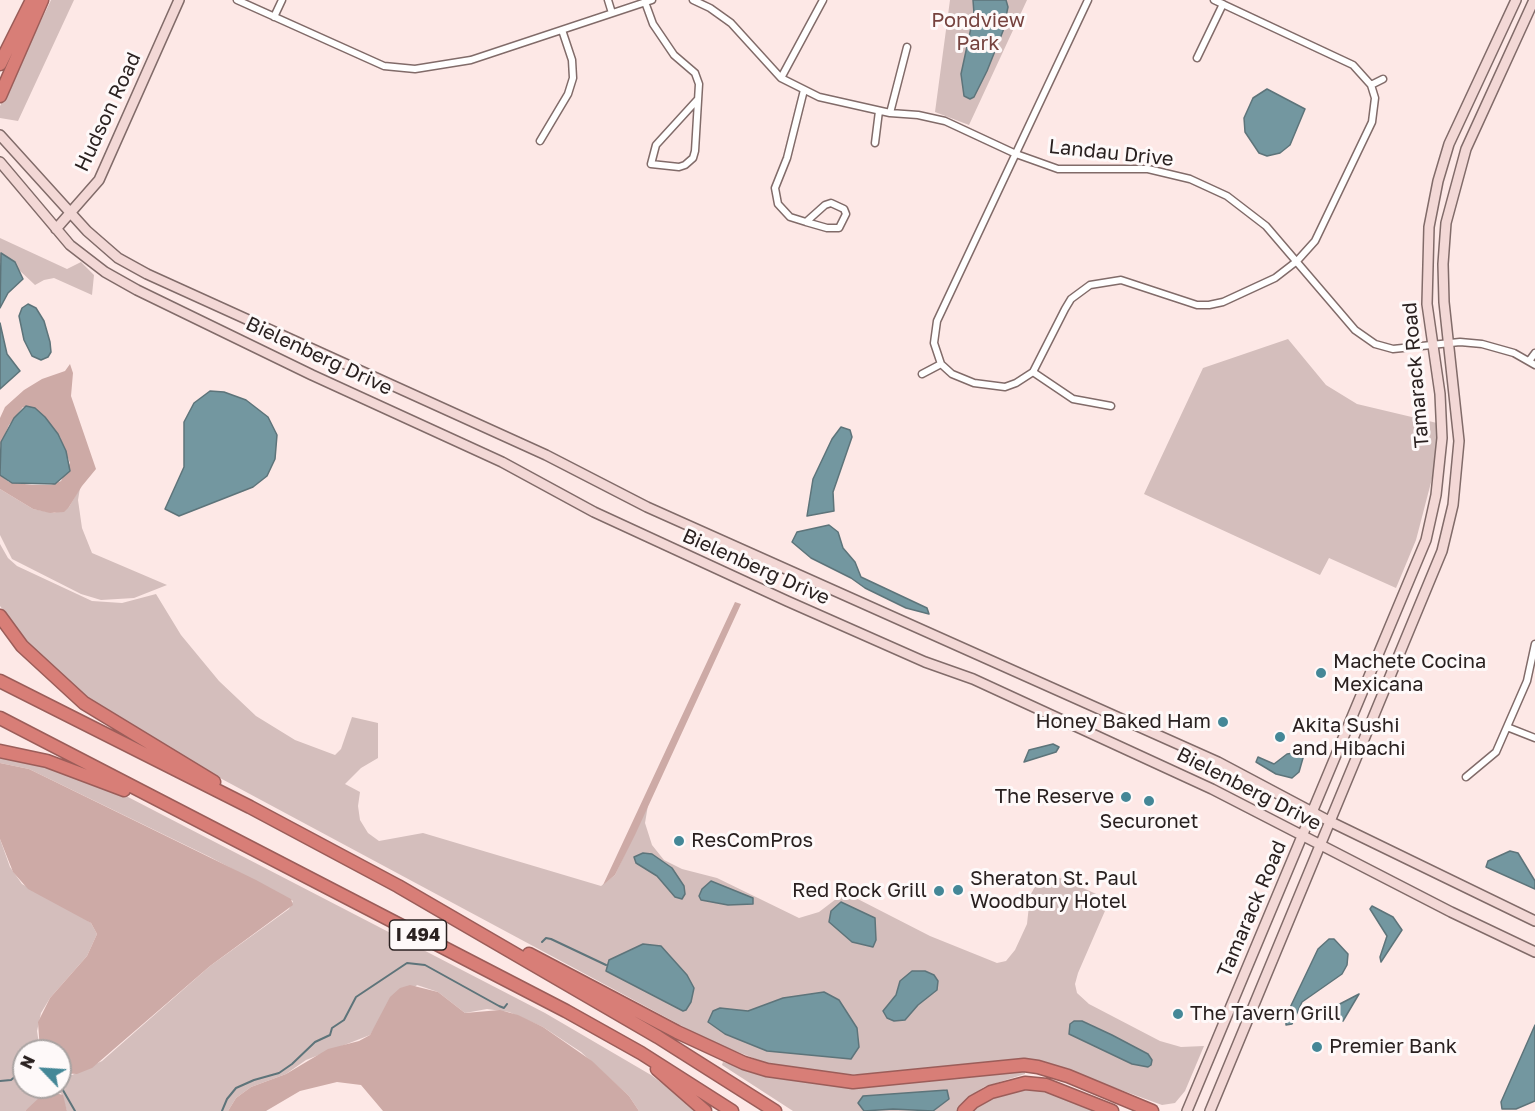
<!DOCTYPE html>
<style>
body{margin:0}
#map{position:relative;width:1535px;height:1111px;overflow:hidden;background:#fde8e6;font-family:"Golos Text",sans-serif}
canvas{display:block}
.north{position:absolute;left:12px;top:1039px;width:60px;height:60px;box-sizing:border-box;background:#fef9f9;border:2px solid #a9a3a2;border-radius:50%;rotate:295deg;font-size:16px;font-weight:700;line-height:24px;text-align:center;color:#2a2120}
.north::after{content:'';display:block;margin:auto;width:21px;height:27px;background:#448797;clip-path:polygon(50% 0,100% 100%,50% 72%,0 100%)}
</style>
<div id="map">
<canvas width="1535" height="1111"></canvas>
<div class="north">N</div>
</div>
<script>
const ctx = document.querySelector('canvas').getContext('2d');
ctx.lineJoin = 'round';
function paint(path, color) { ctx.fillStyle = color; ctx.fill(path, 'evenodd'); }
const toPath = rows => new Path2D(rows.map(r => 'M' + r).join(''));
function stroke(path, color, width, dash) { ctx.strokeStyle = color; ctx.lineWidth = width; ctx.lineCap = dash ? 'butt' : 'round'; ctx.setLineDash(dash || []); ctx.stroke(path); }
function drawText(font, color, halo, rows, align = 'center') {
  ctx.font = font + ' "Golos Text",sans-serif'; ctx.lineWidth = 6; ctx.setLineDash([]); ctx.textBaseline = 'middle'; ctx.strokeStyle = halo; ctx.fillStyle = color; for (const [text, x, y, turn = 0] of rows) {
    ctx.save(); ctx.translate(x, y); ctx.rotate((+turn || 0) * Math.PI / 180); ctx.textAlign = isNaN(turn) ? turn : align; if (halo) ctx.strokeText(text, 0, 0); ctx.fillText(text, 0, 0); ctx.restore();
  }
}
paint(toPath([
 [51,0,74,0,18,121,0,118,0,106],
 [950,0,1027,0,969,125,935,112],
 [0,238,67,269,81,262,94,275,92,295,54,278,44,280,35,285,18,269,0,261],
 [1288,339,1326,385,1357,404,1437,423,1435,467,1416,540,1396,588,1329,558,1320,575,1144,494,1203,368],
 [80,488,78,500,82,528,92,553,167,585,134,598,101,600,81,594,12,559,0,535,0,489,33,509,54,513,69,507],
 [0,544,8,558,17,566,92,601,122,603,156,594,181,635,219,681,256,716,295,740,335,755,341,749,352,717,378,723,378,758,361,768,345,784,360,792,358,806,360,820,368,833,379,841,423,833,601,886,615,875,648,805,645,823,652,845,664,860,682,869,717,878,799,918,819,912,840,896,848,894,930,936,997,963,1006,961,1015,950,1027,924,1030,896,1040,877,1050,874,1072,883,1105,898,1108,904,1078,973,1075,984,1077,993,1089,1004,1160,1041,1181,1047,1204,1046,1185,1091,1175,1103,1162,1105,1058,1067,1019,1060,898,1073,837,1075,766,1063,710,1041,220,778,84,695,35,651,0,606],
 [0,755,33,762,91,781,128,797,545,1013,651,1075,699,1111,639,1111,629,1096,581,1052,543,1027,509,1012,487,1009,465,1013,438,992,417,985,378,1023,370,1035,306,1060,286,1074,251,1087,236,1098,228,1111,67,1111,61,1093,52,1092,25,1111,0,1111,0,839,10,867,22,884,80,915,91,923,97,934,87,956,50,998,41,1013,37,1031,40,1051,24,1051,24,1087,60,1087,60,1073,72,1075,102,1061,210,966,289,909,293,901,210,857,29,769,0,763],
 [723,1062,748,1070,815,1082,1025,1070,1025,1074,984,1087,972,1095,957,1111,793,1111,722,1065],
 [1013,1088,1043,1090,1094,1111,971,1111,981,1102]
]), '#d4bebc');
paint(toPath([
 [70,364,73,373,71,396,96,469,82,486,69,507,64,512,50,513,33,509,0,489,0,475,9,482,32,485,51,485,61,481,70,463,60,437,36,409,23,407,9,425,0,446,0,418,5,407,24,390,42,379,65,371],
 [735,602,741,604,635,835,615,875,603,885],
 [0,763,29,769,256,880,291,899,293,905,210,966,92,1068,77,1074,60,1073,60,1051,40,1051,38,1022,50,998,87,956,97,934,91,923,28,889,13,872,0,839],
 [410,985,438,992,465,1013,500,1010,518,1015,543,1027,592,1061,629,1096,639,1111,383,1111,361,1085,337,1082,300,1091,266,1111,228,1111,236,1098,251,1087,286,1074,328,1049,359,1041,370,1035,390,997,400,988],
 [52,1092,63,1095,67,1111,25,1111,41,1096]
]), '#cdaaa6');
const water = toPath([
 [973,0,1006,0,1008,7,1003,31,987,71,974,97,970,99,964,96,961,74,974,14,973,0],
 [1267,89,1305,109,1290,145,1280,153,1267,156,1259,153,1245,132,1244,118,1253,98,1267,89],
 [1,253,15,262,23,279,8,293,0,308,1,253],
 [28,304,36,308,44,321,50,342,51,352,48,357,41,360,32,356,24,340,19,316,22,308,28,304],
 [0,323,7,354,20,371,0,389,0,323],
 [210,391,224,392,246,400,268,417,277,435,275,459,267,476,253,487,179,516,165,509,184,467,184,422,194,403,210,391],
 [26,406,35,408,45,417,58,434,66,451,70,471,55,484,12,483,0,475,1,442,14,418,26,406],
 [841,427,850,430,852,437,833,492,834,511,807,516,813,479,832,439,841,427],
 [829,525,838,532,843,548,855,562,861,577,927,608,929,614,906,608,865,588,851,578,811,558,792,542,797,532,829,525],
 [1053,744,1059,747,1056,752,1024,762,1029,750,1053,744],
 [1301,752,1303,758,1299,772,1292,778,1276,774,1256,762,1258,757,1274,764,1287,754,1301,752],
 [1510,851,1518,853,1535,881,1535,889,1486,867,1488,861,1510,851],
 [643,853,652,854,672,868,684,886,685,894,682,899,675,897,657,876,636,863,634,857,643,853],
 [711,881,753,898,753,904,728,905,701,900,699,896,702,889,711,881],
 [841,902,875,918,876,940,873,947,852,942,829,922,831,911,841,902],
 [1372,906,1393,917,1402,930,1381,962,1380,957,1387,936,1370,909,1372,906],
 [1329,939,1334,939,1348,954,1347,965,1342,974,1302,1002,1292,1024,1286,1025,1286,1016,1318,949,1329,939],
 [643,944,661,946,687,975,694,988,691,1002,686,1010,683,1011,606,971,609,960,643,944],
 [912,971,925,971,934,975,938,981,937,990,918,1005,905,1020,894,1021,887,1018,883,1011,896,995,900,981,912,971],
 [824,992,839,1000,857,1028,859,1047,851,1059,767,1051,725,1034,708,1022,713,1011,720,1008,748,1011,783,998,824,992],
 [1359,994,1343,1021,1330,1015,1334,1007,1359,994],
 [1074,1021,1082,1021,1112,1035,1148,1054,1152,1060,1151,1065,1148,1067,1132,1064,1069,1034,1070,1024,1074,1021],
 [1535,1025,1535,1101,1516,1109,1502,1109,1501,1102,1535,1025],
 [947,1090,949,1099,933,1111,893,1109,864,1111,858,1103,863,1096,947,1090]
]);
paint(water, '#7397a0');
stroke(water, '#5d747a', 1.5);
stroke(toPath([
 [542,942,546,938,551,939,606,965],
 [0,1081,11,1080,17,1075,18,1069,24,1072],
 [60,1085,75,1111],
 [222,1111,227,1099,236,1088,254,1080,279,1073,292,1064,315,1042,330,1035,332,1028,344,1020,356,997,407,963,425,965,499,1006,504,1008,507,1004]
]), '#5d747a', 2);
const street = toPath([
 [237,0,384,66,415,69,471,60,652,0],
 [608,0,612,13],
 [693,0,710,8,731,23,781,78,819,97,890,113,918,115,945,121,1016,154,1058,169,1148,169,1190,179,1227,196,1266,226,1355,330,1375,344,1393,349,1460,342,1482,344,1514,353,1535,365],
 [1088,0,937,321,934,343,941,364,952,374,974,383,1005,387,1016,383,1033,372,1065,309,1071,299,1090,285,1121,280,1197,305,1209,305,1223,302,1275,278,1297,261,1315,241,1372,122,1375,98,1371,85,1353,65,1214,0],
 [645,2,653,24,674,55,695,73,699,84,695,151,693,158,685,165,679,167,651,164,656,145,698,99],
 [274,17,282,0],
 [1197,58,1223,4],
 [781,78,823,0],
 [1371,85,1383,79],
 [804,90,787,158,775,188,778,204,790,217,806,222,825,205,831,203,844,209,846,214,839,228,827,228,806,222],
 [890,113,907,47],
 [540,141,568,94,573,78,572,60,562,30],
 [875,143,879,111],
 [1529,361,1535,353],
 [1033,372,1073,399,1111,406],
 [922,374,941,364],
 [1507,727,1535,738],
 [1466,777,1496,752,1527,681,1535,644]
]);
const secondary = toPath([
 [0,135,87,231,118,258,147,274,546,455,647,507,1218,762,1331,822,1535,921],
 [0,162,70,245,105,272,137,290,312,375,502,462,594,512,787,601,925,662,973,679,1212,789,1451,912,1535,952],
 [56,229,99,180,179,0],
 [1187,1111,1426,540,1436,495,1442,438,1440,394,1427,304,1429,227,1438,181,1449,144,1516,0],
 [1210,1111,1442,551,1453,505,1459,441,1444,302,1443,264,1446,223,1466,149,1534,0]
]);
const highway = toPath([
 [0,64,32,0],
 [0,96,42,0],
 [0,616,22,646,84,703,214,782],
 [0,681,250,807,398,886,658,1037,775,1111],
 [0,718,566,1011,641,1053,732,1111],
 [0,751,47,761,124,790],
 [529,954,677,1032,744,1063,767,1070,853,1082,1024,1065,1038,1067,1068,1076,1152,1111],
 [657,1069,705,1111],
 [964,1111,973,1102,991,1092,1025,1083,1046,1085,1112,1111]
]);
stroke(street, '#816b69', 9);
stroke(secondary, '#816b69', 12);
stroke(highway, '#9b5d59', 15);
stroke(street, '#fff', 6);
stroke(secondary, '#f3d8d6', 9);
stroke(highway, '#d87e77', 12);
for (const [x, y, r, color] of [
 [1321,673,6,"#448797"],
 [1223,722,6,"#448797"],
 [1280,737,6,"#448797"],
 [1126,797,6,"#448797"],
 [1149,801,6,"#448797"],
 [679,841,6,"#448797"],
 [958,890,6,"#448797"],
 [939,891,6,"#448797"],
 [1178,1014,6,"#448797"],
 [1317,1047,6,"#448797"]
]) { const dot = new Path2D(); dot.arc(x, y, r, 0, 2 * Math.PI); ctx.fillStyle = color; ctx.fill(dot); stroke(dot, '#fef9f9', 2); }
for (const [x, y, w] of [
 [418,935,57]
]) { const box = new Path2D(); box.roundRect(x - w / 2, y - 15, w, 30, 4.5); ctx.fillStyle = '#fef9f9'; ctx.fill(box); stroke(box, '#2a2120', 1.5); }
drawText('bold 18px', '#2a2120', null, [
 ["I 494",418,935]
]);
drawText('20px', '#76433f', '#fef9f9', [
 ["Pondview",978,21],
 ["Park",978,44]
]);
drawText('20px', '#2a2120', '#fef9f9', [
 ["Hudson Road",108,112,-65],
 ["Landau Drive",1111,153,6],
 ["Bielenberg Drive",319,356,25],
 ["Tamarack Road",1416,375,-95],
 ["Bielenberg Drive",756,567,24],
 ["Bielenberg Drive",1249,789,27],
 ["Tamarack Road",1252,909,-67]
]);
drawText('20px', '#2a2120', '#fef9f9', [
 ["Machete Cocina",1333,662],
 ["Mexicana",1333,685],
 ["Honey Baked Ham",1211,722,"right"],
 ["Akita Sushi",1292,726],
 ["and Hibachi",1292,749],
 ["The Reserve",1114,797,"right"],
 ["Securonet",1149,822,"center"],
 ["ResComPros",691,841],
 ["Sheraton St. Paul",970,879],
 ["Woodbury Hotel",970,902],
 ["Red Rock Grill",927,891,"right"],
 ["The Tavern Grill",1190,1014],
 ["Premier Bank",1329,1047]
], 'left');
</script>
